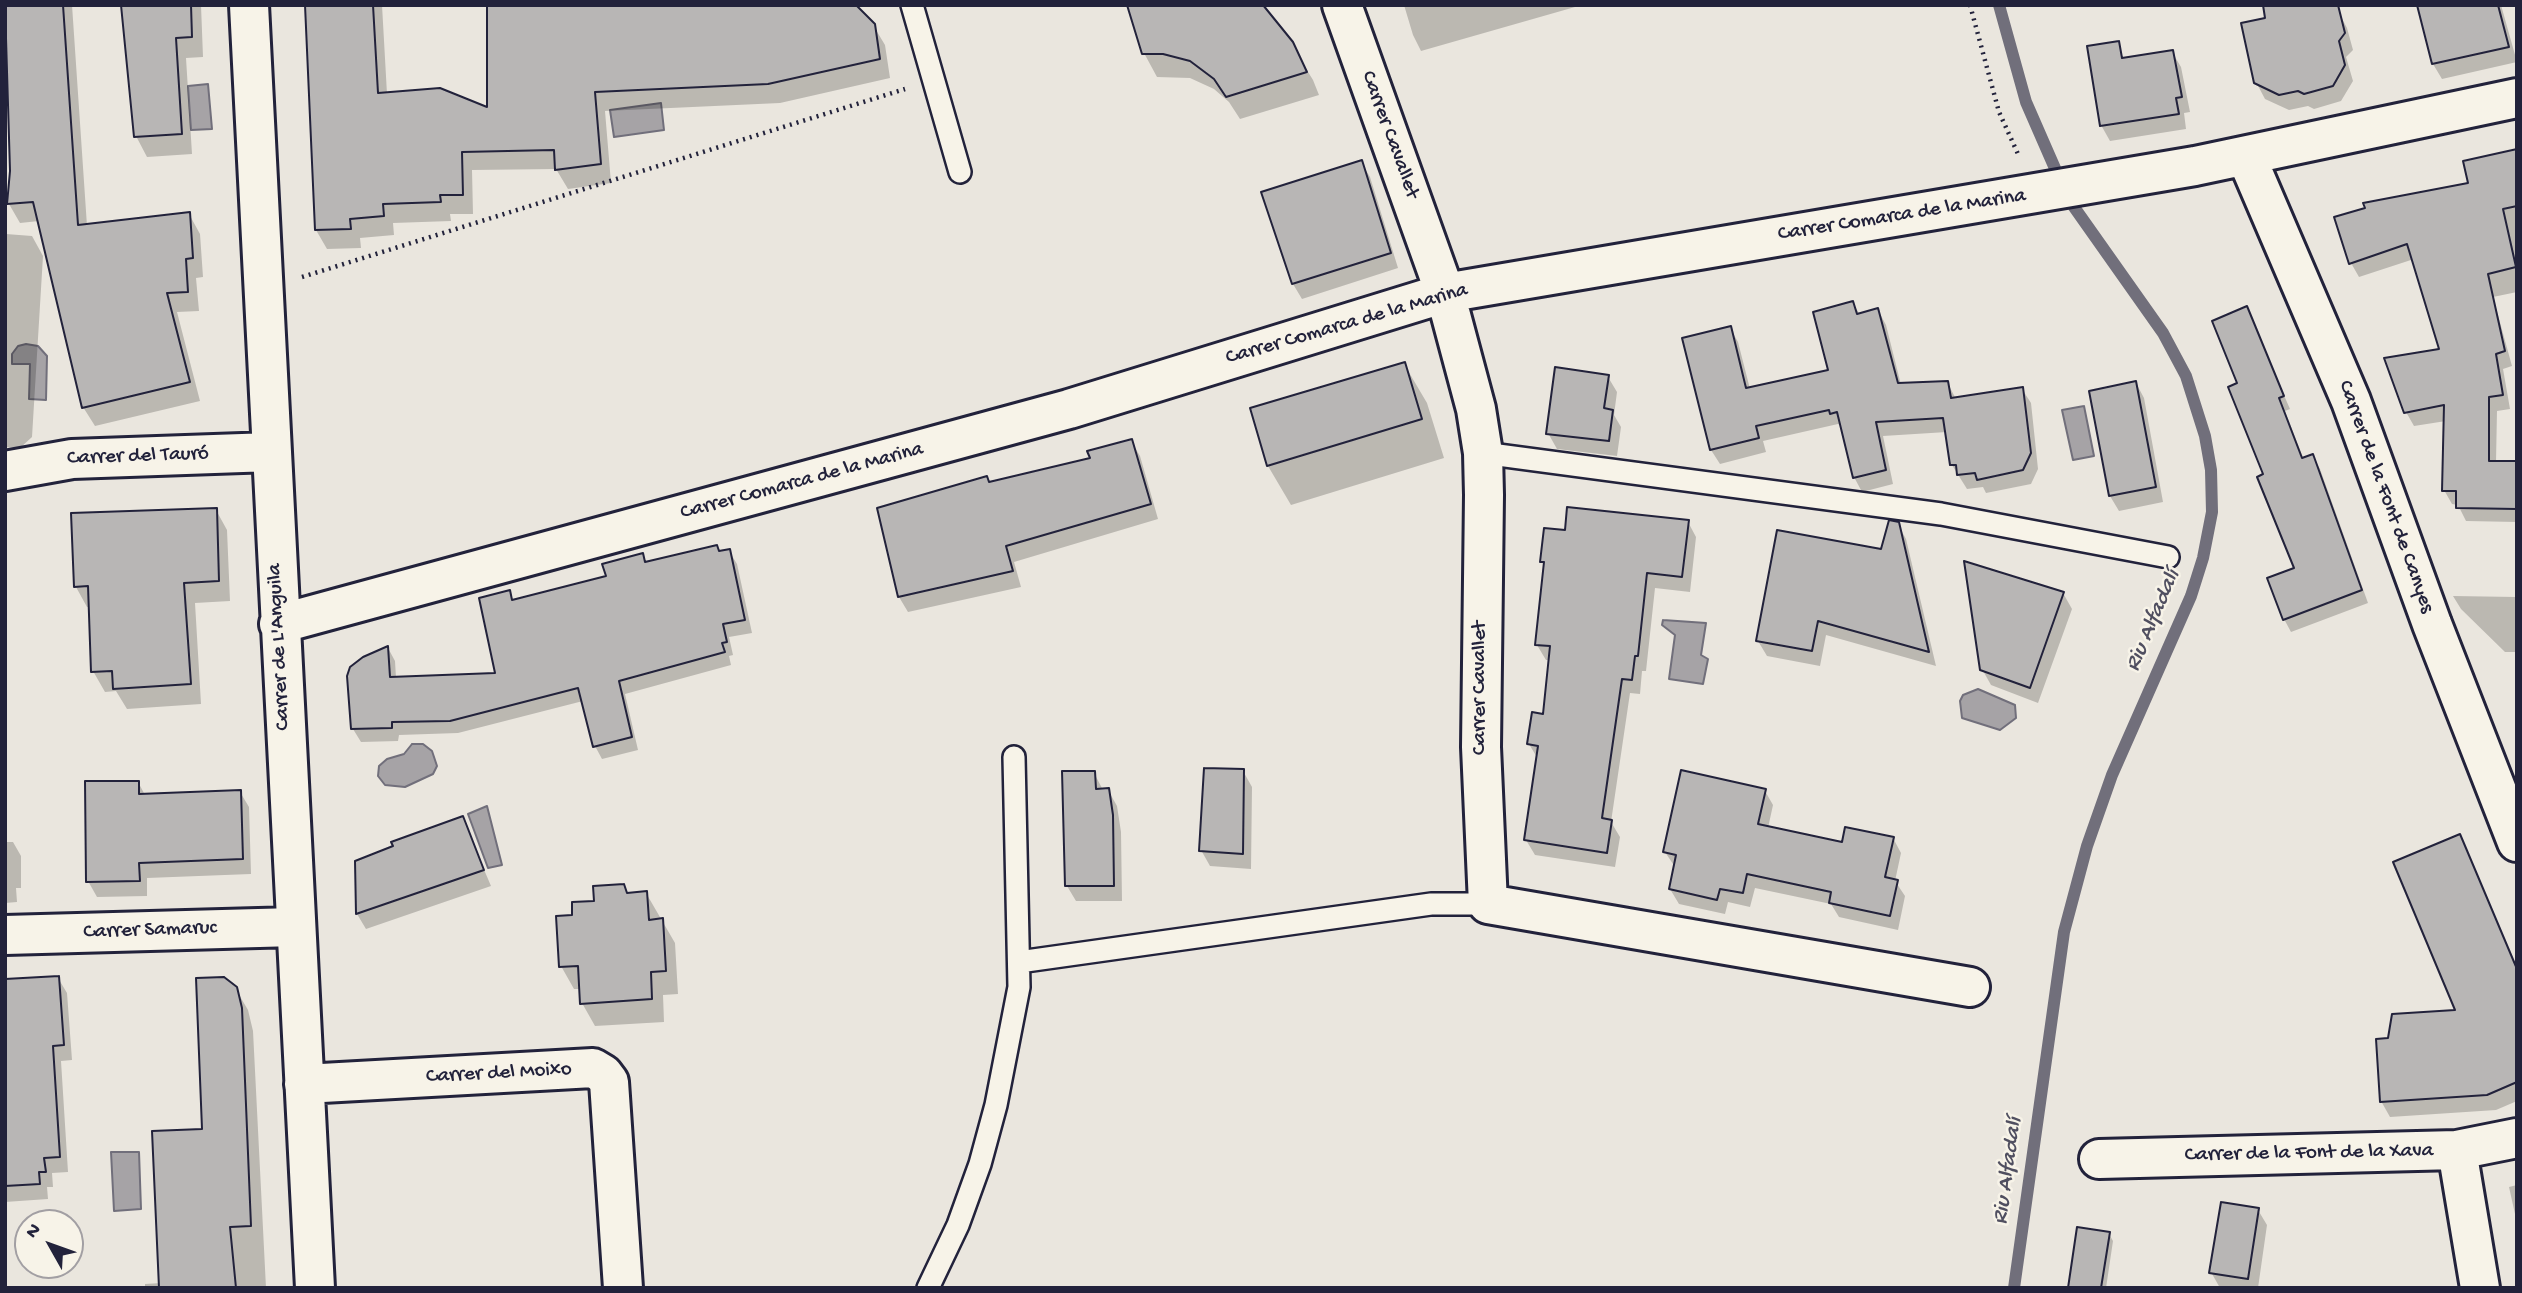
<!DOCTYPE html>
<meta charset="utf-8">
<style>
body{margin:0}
#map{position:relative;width:2522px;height:1293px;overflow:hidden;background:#eae6de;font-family:"Gochi Hand",sans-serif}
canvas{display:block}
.frame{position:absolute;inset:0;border:7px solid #22223b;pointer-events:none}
.north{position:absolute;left:14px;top:1209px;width:70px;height:70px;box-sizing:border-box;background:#f7f3e8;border:2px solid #a29fa3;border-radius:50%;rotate:310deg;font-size:19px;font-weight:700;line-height:28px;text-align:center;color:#22223b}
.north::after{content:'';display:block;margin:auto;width:24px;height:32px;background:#22223b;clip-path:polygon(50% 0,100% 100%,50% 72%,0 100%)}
</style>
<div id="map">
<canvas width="2522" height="1293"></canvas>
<div class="frame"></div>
<div class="north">N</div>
</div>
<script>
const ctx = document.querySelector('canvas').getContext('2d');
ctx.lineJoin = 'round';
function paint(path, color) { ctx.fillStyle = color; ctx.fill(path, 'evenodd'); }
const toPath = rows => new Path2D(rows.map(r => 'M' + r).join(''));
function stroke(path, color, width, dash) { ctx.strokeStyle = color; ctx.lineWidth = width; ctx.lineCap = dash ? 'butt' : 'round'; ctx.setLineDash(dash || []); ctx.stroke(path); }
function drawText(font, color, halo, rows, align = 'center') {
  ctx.font = font + ' "Gochi Hand",sans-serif'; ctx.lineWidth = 5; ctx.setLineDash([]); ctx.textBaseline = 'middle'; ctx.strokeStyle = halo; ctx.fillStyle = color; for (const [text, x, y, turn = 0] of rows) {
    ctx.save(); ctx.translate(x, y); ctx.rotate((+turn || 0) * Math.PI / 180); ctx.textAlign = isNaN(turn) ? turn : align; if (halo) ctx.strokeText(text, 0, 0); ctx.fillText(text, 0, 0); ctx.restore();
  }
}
const water = toPath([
 [208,84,212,129,191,130,188,86,208,84],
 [661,103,664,130,614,137,610,110,661,103],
 [26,344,38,346,47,356,46,400,29,399,30,364,12,364,12,354,18,346,26,344],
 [2084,406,2094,456,2073,460,2062,410,2084,406],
 [1663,620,1706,623,1701,655,1708,659,1703,684,1669,679,1675,635,1662,625,1663,620],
 [1978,689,2015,705,2016,718,2000,730,1962,718,1960,701,1963,695,1978,689],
 [412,744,423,744,432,751,437,766,433,774,405,787,385,785,378,776,379,766,387,759,404,754,412,744],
 [487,806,502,865,488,868,468,814,487,806],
 [111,1152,139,1152,141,1209,114,1211,111,1152]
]);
paint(water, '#a6a3a6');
stroke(water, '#716f7b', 2);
paint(toPath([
 [5,5,72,5,87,226,189,214,200,234,203,277,196,278,199,311,177,312,200,401,95,426,83,407,39,221,20,223,9,204,12,171],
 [122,5,201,5,203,57,186,58,192,154,147,157,136,136],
 [306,5,382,5,387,94,489,110,873,25,885,45,890,78,780,103,605,111,611,183,568,189,556,169,472,170,473,214,450,214,451,221,393,223,394,235,360,238,361,248,327,249,316,230],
 [1257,5,1279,25,1313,80,1319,95,1240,119,1229,102,1214,89,1190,78,1157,77,1144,53],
 [1404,5,1582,5,1421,51,1413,35],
 [2419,5,2501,5,2517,62,2442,79,2433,64],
 [2338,11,2347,28,2353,50,2346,57,2353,81,2341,101,2314,109,2308,106,2289,110,2265,99,2256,82,2267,19],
 [2172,52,2181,67,2190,112,2184,113,2186,129,2110,141,2101,125],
 [2517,158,2517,292,2493,297,2512,366,2503,369,2510,409,2497,411,2496,462,2517,463,2517,522,2466,521,2458,505,2452,504,2444,490,2446,421,2414,426,2406,412,2441,351,2414,259,2359,277,2351,263,2470,184],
 [1361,162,1370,177,1398,268,1302,299,1293,284],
 [6,234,32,236,43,256,32,437,20,448,5,447],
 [1853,303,1860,315,1878,310,1886,325,1901,385,1947,382,1956,399,2022,389,2031,403,2038,469,2031,484,1986,493,1983,487,1967,489,1952,465,1947,432,1883,436,1893,484,1862,492,1854,477,1843,427,1838,424,1763,441,1766,452,1720,464,1711,450,1730,328,1738,342,1750,389,1830,372],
 [2246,309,2290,409,2285,411,2304,460,2313,456,2320,469,2368,603,2291,632,2284,619,2296,569,2239,384],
 [1404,364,1427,403,1444,458,1291,505,1268,466,1252,409],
 [1608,377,1617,392,1614,415,1621,427,1617,456,1557,449,1548,433],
 [2136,383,2144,398,2163,502,2119,511,2110,496,2091,392],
 [1131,441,1140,456,1158,519,1014,562,1021,587,908,612,899,597,987,478,990,484,1093,459],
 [216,510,227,530,230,601,195,603,201,704,127,709,116,691,105,692,93,671,91,607,87,607,76,587],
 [1688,522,1696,537,1690,592,1655,588,1646,671,1642,671,1640,694,1630,693,1611,822,1620,837,1615,867,1535,855,1526,840,1538,759,1529,744,1545,716,1550,660,1546,660,1537,645,1545,567,1542,562,1566,532],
 [1897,523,1906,539,1936,666,1826,635,1820,666,1767,656,1758,641,1882,551],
 [717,547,720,553,729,551,737,564,752,633,729,637,733,655,729,656,731,665,625,694,638,750,602,759,595,746,583,701,458,733,399,735,398,741,361,742,353,729,388,648,395,661,396,678,497,675,509,592,514,601,608,577,642,555,647,563],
 [2063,593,2072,609,2038,703,1991,685,1982,669],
 [2453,596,2517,597,2517,652,2505,652,2461,609],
 [1243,771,1252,787,1251,869,1210,866,1201,850],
 [1094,773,1103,790,1108,790,1117,806,1121,832,1122,901,1076,901,1067,886],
 [138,782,145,795,240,792,249,807,251,874,147,878,147,896,97,897,88,881],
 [1765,791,1773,805,1768,828,1843,844,1893,838,1901,853,1895,881,1905,896,1898,930,1839,917,1831,904,1755,888,1750,907,1728,902,1725,914,1679,904,1670,889,1675,867,1665,852],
 [462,818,491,886,366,929,357,914,356,862],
 [2459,836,2517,968,2517,1101,2496,1110,2390,1117,2381,1101,2389,1040,2457,1012],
 [5,842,13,842,21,856,21,888,16,888,17,902,5,903],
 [646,893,675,943,678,994,663,995,664,1022,595,1026,582,1003,581,989,574,989,561,966,574,917,596,902],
 [58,978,67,993,72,1060,61,1061,68,1172,52,1173,53,1187,47,1187,48,1199,5,1202,5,981],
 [235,988,248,1010,253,1031,266,1288,145,1288,145,1284,161,1283,203,1130],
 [2517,1185,2517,1223,2509,1187],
 [2258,1210,2267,1225,2258,1288,2220,1288,2211,1272],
 [2109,1234,2113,1241,2106,1288,2070,1288]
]), '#0003');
stroke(toPath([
 [1999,5,2026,102,2057,173,2074,207,2163,333,2186,376,2205,436,2211,470,2212,512,2203,558,2191,596,2112,775,2087,846,2064,932,2014,1288]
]), '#716f7b', 12);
const building = toPath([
 [5,5,63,5,78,225,190,212,193,258,186,259,188,292,167,293,190,382,82,408,33,202,7,204,10,171,5,5],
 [121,5,191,5,192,37,176,38,182,134,134,137,121,5],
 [305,5,373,5,378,93,440,88,487,107,487,5,856,5,875,24,880,59,768,84,595,92,601,164,555,170,554,150,462,152,463,195,440,195,441,202,383,204,384,216,350,219,351,229,315,230,305,5],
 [1127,5,1263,5,1293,42,1307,72,1226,97,1214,79,1190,61,1163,54,1142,54,1127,5],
 [2263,5,2338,5,2345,33,2339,41,2345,65,2333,86,2304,94,2298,91,2279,95,2254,83,2241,23,2265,18,2263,5],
 [2417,5,2498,5,2509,47,2432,64,2417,5],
 [2119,41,2122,58,2173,50,2182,97,2176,98,2179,114,2100,126,2087,46,2119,41],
 [2517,149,2517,206,2503,209,2516,267,2488,274,2505,351,2496,354,2503,395,2489,397,2489,461,2517,461,2517,509,2456,508,2456,491,2442,491,2444,405,2404,413,2384,358,2439,349,2407,244,2349,264,2334,217,2365,208,2363,203,2468,183,2463,161,2517,149],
 [1362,160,1391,253,1292,284,1261,192,1362,160],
 [1853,301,1857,314,1878,308,1898,383,1948,381,1951,398,2023,387,2031,453,2023,470,1977,480,1975,473,1957,475,1956,465,1950,465,1943,418,1876,422,1886,470,1853,478,1837,412,1830,414,1829,410,1756,426,1759,438,1710,450,1682,338,1731,326,1746,388,1828,370,1813,312,1853,301],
 [2247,306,2284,396,2279,398,2302,458,2313,454,2362,590,2283,620,2267,578,2294,568,2257,477,2263,474,2228,387,2237,383,2212,321,2247,306],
 [1405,362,1422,419,1267,466,1250,408,1405,362],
 [1555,367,1609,375,1604,408,1613,410,1609,441,1546,434,1555,367],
 [2136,381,2156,487,2109,496,2089,391,2136,381],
 [1132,439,1151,504,1006,546,1013,571,898,597,877,508,987,476,989,482,1090,458,1087,451,1132,439],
 [1567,507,1689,520,1682,577,1647,573,1638,656,1635,656,1632,680,1622,679,1602,818,1612,820,1607,853,1524,840,1538,746,1527,744,1532,712,1543,714,1550,646,1535,645,1544,562,1540,562,1544,528,1565,530,1567,507],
 [217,508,219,581,184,583,191,684,113,689,112,671,91,672,88,586,74,587,71,513,217,508],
 [1889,520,1899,522,1929,652,1818,621,1812,651,1756,641,1777,530,1881,549,1889,520],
 [717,545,719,551,730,549,745,620,723,624,727,642,722,643,725,652,619,681,632,737,593,747,578,688,450,721,392,722,392,728,351,729,347,676,350,667,363,657,388,646,390,677,495,673,479,598,510,590,512,600,606,576,602,564,643,553,645,562,717,545],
 [1964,561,2064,592,2030,688,1980,670,1964,561],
 [1204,768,1244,769,1243,854,1199,851,1204,768],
 [1681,770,1766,789,1758,824,1842,842,1845,827,1894,837,1885,877,1898,880,1890,916,1829,903,1831,892,1747,874,1743,893,1720,889,1717,900,1669,889,1676,855,1663,852,1681,770],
 [1062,771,1095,771,1096,789,1109,788,1113,815,1114,886,1065,886,1062,771],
 [85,781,139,781,139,794,241,790,243,859,139,863,140,881,86,882,85,781],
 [463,816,484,870,356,914,355,861,393,846,391,842,463,816],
 [2460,834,2517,969,2517,1082,2487,1095,2380,1102,2376,1039,2388,1038,2392,1014,2455,1010,2393,862,2460,834],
 [624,884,627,893,647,891,649,920,663,918,666,971,651,972,652,999,580,1004,578,966,559,967,556,916,572,915,572,902,594,901,593,886,624,884],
 [59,976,64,1045,53,1046,60,1157,44,1158,46,1172,39,1172,40,1184,5,1186,5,979,59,976],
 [224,977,237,987,242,1008,251,1226,230,1227,236,1288,159,1288,152,1131,202,1129,196,978,224,977],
 [2221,1202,2259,1208,2248,1279,2209,1273,2221,1202],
 [2077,1227,2110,1232,2101,1288,2068,1288,2077,1227]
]);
paint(building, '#b8b6b5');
stroke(building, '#22223b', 2);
const lane = toPath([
 [912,5,960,172],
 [1483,453,1941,514,2168,557],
 [1019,962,1431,904,1488,904],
 [928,1288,958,1225,980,1164,996,1105,1019,987,1014,757]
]);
const street = toPath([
 [249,5,315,1288],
 [1342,5,1445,293,1476,409,1483,453,1484,495,1481,747,1488,904,1970,987],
 [2246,156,2351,401,2432,624,2517,842],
 [5,471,72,459,271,452],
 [279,624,1069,409,1445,293,2195,166,2517,98],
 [5,935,295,927],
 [304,1084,593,1068,603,1074,609,1082,623,1288],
 [2457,1150,2480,1288],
 [2099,1159,2457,1150,2517,1138]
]);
stroke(lane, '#22223b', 26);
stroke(street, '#22223b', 44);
stroke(toPath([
 [1970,5,1999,112,2018,154],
 [302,277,905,89]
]), '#22223b', 4.5, [2, 5]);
stroke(lane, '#f7f3e8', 21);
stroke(street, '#f7f3e8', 38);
drawText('21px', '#22223b', '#f7f3e8', [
 ["Carrer Cavallet",1389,135,70],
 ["Carrer Comarca de la Marina",1902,216,-9],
 ["Carrer Comarca de la Marina",1347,325,-16],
 ["Carrer del Tauró",138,457,-2],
 ["Carrer Comarca de la Marina",802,482,-15],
 ["Carrer de la Font de Canyes",2385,497,70],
 ["Carrer de L'Anguila",280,647,-93],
 ["Carrer Cavallet",1481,688,-90],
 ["Carrer Samaruc",150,931,-2],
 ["Carrer del Moixo",499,1074,-3],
 ["Carrer de la Font de la Xava",2309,1154,-1]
]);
drawText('italic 23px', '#504f60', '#f7f3e8', [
 ["Riu Alfadalí",2154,621,-67],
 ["Riu Alfadalí",2009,1171,-82]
]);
</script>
